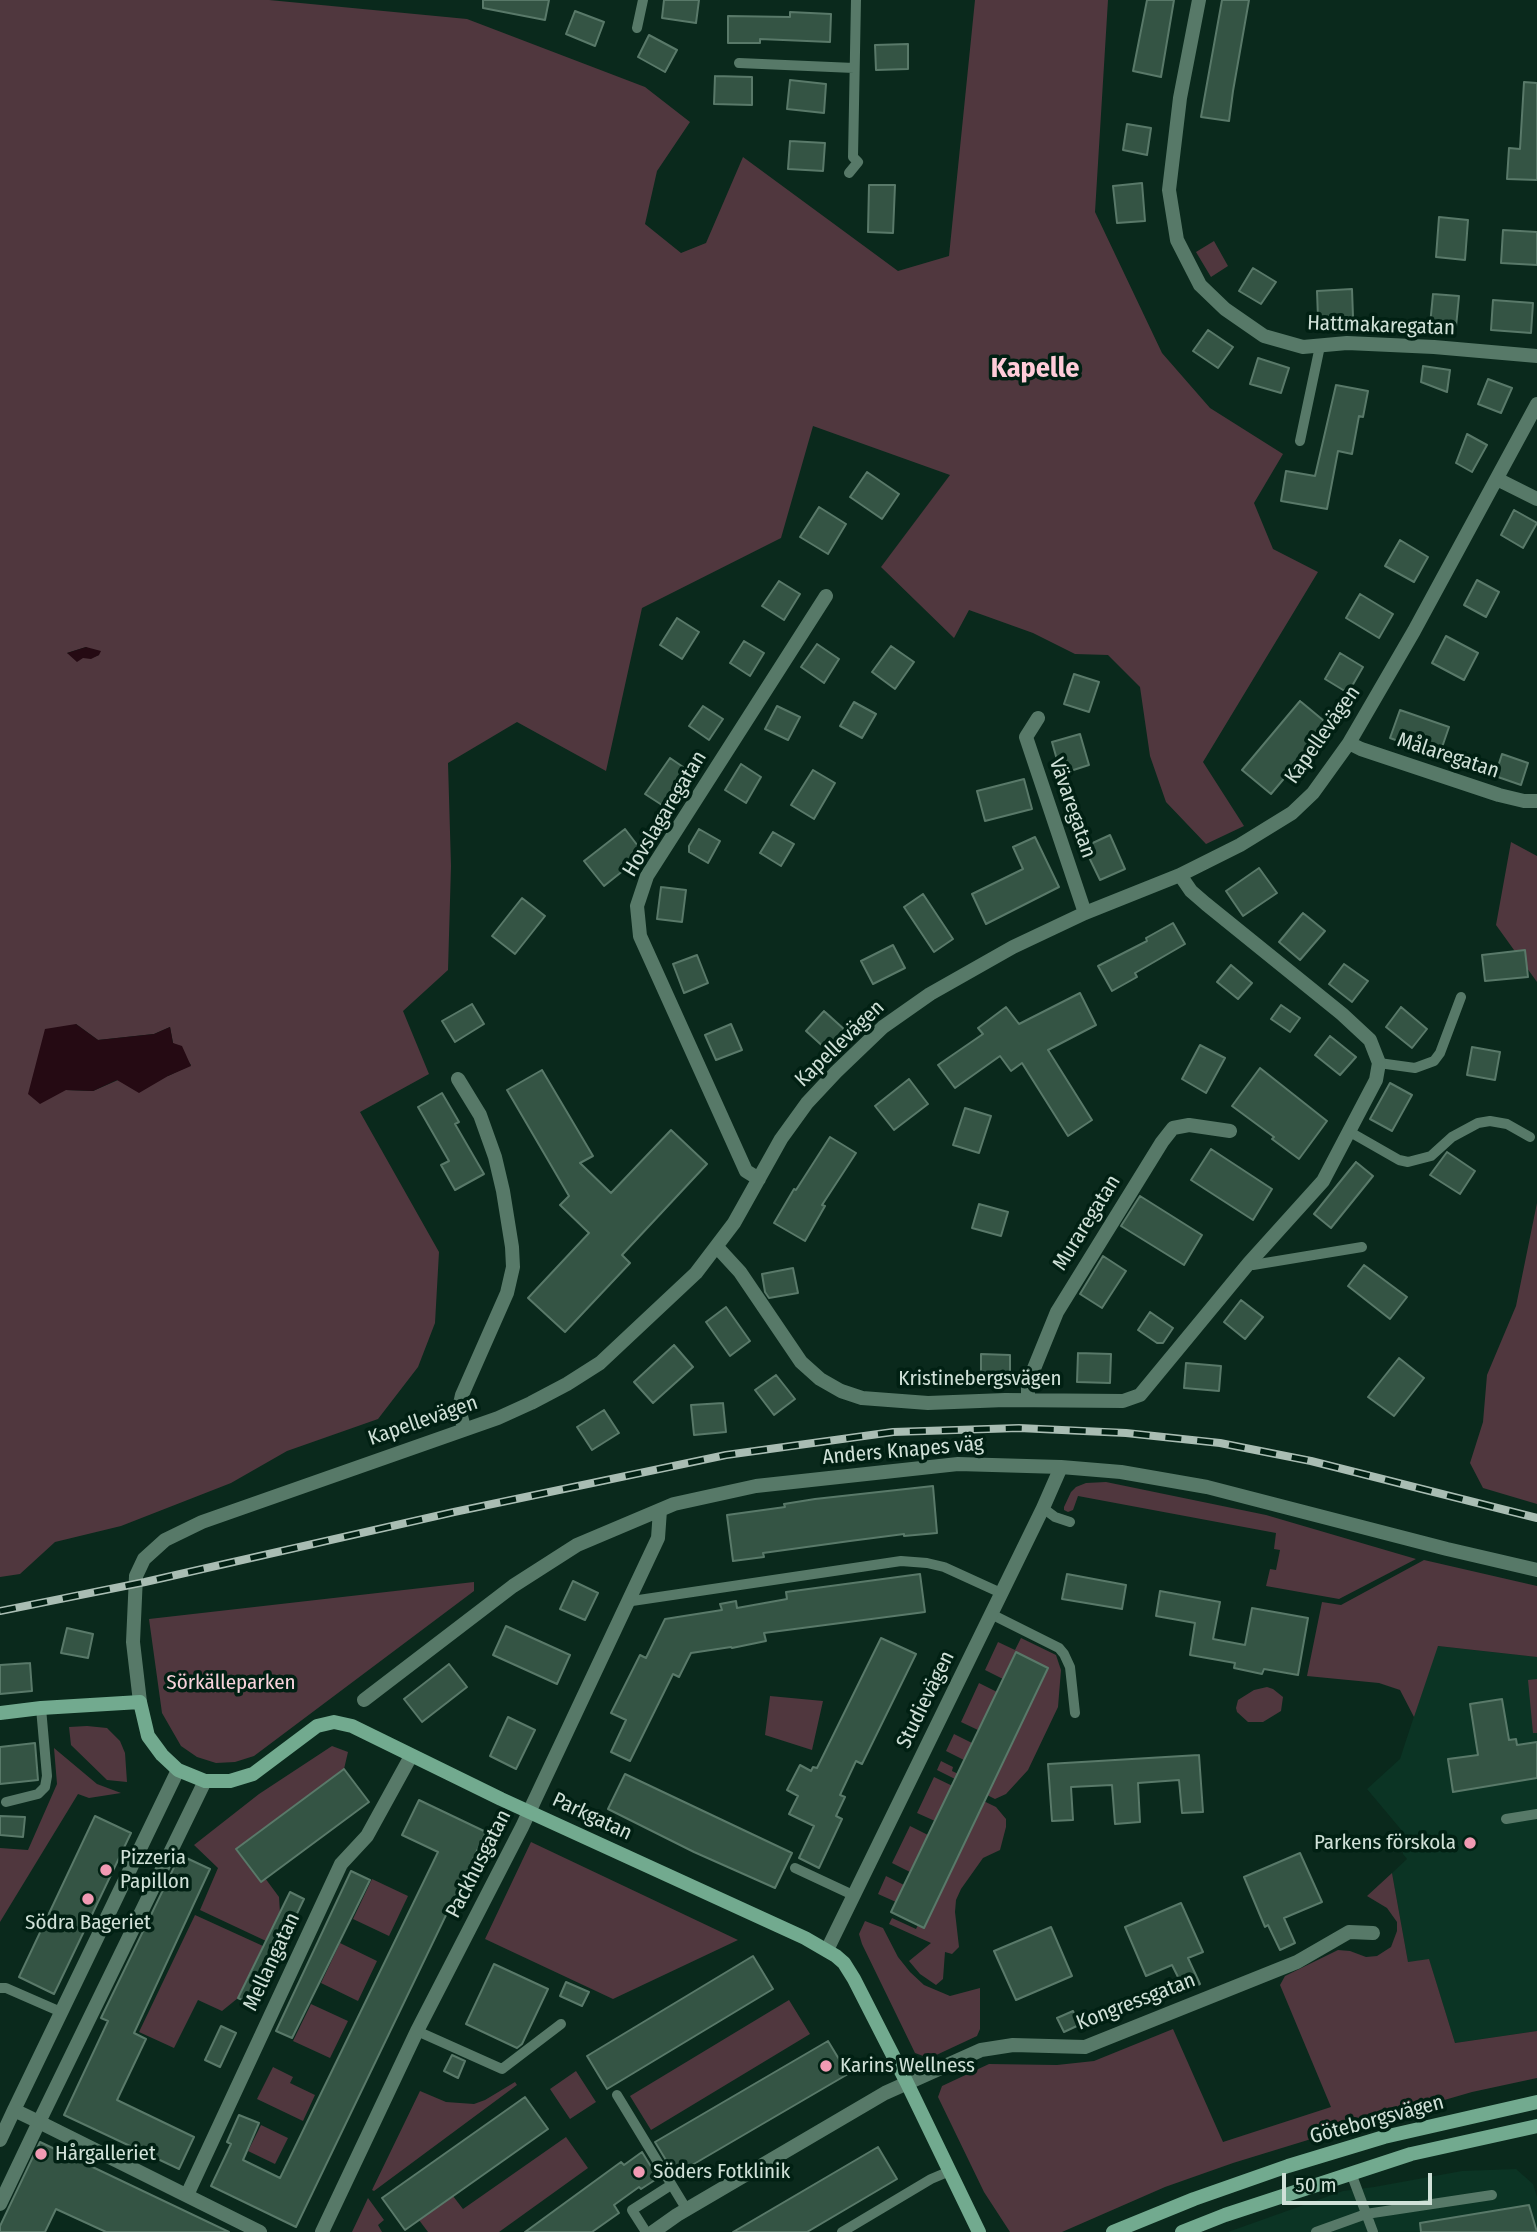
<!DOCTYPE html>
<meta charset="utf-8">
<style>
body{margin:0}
#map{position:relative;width:1537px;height:2232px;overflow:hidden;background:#0a291c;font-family:"Fira Sans Condensed",sans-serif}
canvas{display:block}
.scale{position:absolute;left:1282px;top:2173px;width:150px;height:32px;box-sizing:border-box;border:4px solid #d0e1d8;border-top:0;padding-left:9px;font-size:21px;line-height:24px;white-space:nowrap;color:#d0e1d8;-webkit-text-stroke:5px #012013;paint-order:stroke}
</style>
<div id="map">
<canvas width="1537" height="2232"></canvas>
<div class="scale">50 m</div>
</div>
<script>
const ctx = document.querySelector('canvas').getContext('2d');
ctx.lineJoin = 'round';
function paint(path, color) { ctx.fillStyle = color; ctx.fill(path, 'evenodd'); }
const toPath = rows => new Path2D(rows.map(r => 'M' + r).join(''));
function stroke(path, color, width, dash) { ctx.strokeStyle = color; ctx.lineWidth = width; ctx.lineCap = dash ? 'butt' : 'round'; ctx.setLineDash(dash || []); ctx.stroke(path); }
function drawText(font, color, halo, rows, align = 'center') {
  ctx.font = font + ' "Fira Sans Condensed",sans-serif'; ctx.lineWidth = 7; ctx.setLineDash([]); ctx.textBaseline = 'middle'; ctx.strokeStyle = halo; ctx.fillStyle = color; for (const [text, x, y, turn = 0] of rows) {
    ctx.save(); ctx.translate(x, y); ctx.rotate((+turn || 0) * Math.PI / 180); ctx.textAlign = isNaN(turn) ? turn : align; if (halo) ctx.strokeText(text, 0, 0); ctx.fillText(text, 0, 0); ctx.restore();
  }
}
paint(toPath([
 [1437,1646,1537,1657,1537,2031,1455,2043,1429,1960,1408,1962,1392,1873,1407,1859,1403,1854,1403,1832,1367,1789,1400,1759],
 [1516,2169,1533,2184,1537,2197,1537,2232,1228,2232,1343,2191,1374,2187,1462,2171]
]), '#0b3424');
paint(toPath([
 [0,0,269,0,467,19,645,87,690,122,657,171,645,224,681,253,706,243,743,157,898,271,949,256,975,0,1108,0,1095,212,1162,353,1210,408,1283,454,1254,503,1273,549,1318,572,1203,762,1244,826,1206,844,1166,802,1150,756,1140,687,1108,655,1075,654,1033,633,969,610,954,638,881,567,950,475,813,426,781,538,642,608,606,771,517,722,448,763,451,866,448,970,403,1011,429,1074,360,1112,439,1252,435,1323,418,1367,378,1419,287,1451,231,1483,121,1526,55,1542,20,1574,0,1577],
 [86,647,99,655,91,658,83,658,67,653],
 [76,1024,98,1040,154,1034,170,1027,173,1043,191,1065,168,1076,118,1080,93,1091,66,1090],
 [1214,241,1228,266,1211,277,1196,252],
 [1511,842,1537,856,1537,982,1496,925],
 [1537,1203,1537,1504,1483,1488,1470,1463,1483,1422,1487,1375,1516,1306],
 [1106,1482,1266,1515,1416,1559,1339,1599,1266,1586,1270,1569,1276,1570,1280,1550,1274,1549,1276,1533,1078,1496,1073,1510,1068,1512,1064,1510,1064,1507,1071,1492,1076,1487,1086,1483],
 [1424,1560,1537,1586,1537,1657,1438,1646,1414,1717,1400,1690,1379,1683,1307,1676,1322,1602,1341,1605],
 [474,1582,474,1591,254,1756,235,1762,216,1763,197,1757,181,1746,162,1713,149,1619],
 [1021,1638,1056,1655,1061,1670,1058,1707,1028,1770,1006,1794,995,1799,937,1770,941,1761,953,1767,952,1771,984,1786,993,1784,1048,1668,1016,1652,1003,1679,985,1670,998,1642,1015,1650],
 [1537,1679,1537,1733,1533,1733,1528,1680],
 [979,1683,997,1692,978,1730,961,1722],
 [1267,1687,1273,1689,1283,1697,1281,1711,1263,1722,1248,1722,1237,1712,1236,1708,1238,1700,1254,1690],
 [770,1696,823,1701,812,1750,765,1735],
 [87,1726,107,1728,120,1741,125,1753,127,1782,107,1780,71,1745,69,1727],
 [954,1734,972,1743,964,1760,946,1751],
 [332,1746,348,1752,344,1769,237,1849,265,1878,279,1897,280,1913,266,1941,200,1910,218,1868,194,1845,259,1794],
 [54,1748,97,1784,121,1793,89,1798,78,1794,0,1922,0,1848,28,1850,57,1784],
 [934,1777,996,1807,1006,1819,1006,1827,1000,1850,983,1858,961,1889,956,1900,955,1912,959,1947,952,1954,945,1952,943,1979,936,1985,920,1974,909,1961,931,1943,889,1924,892,1918,916,1929,918,1925,948,1795,935,1821,917,1813],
 [910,1826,928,1835,910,1872,892,1863],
 [531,1842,738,1940,613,1999,485,1939],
 [1392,1873,1408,1962,1429,1959,1455,2043,1537,2031,1537,2078,1472,2092,1334,2132,1233,2163,1165,2187,1062,2232,1010,2232,984,2192,938,2097,942,2086,989,2064,1057,2065,1094,2061,1173,2029,1223,2142,1331,2107,1280,1985,1285,1976,1338,1950,1350,1951,1366,1957,1377,1956,1391,1947,1397,1931,1397,1922,1387,1908,1367,1896],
 [886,1876,904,1885,896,1902,878,1894],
 [372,1879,408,1896,389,1936,353,1919],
 [195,1915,263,1946,238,1998,222,2011,198,2000,174,2048,139,2032],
 [865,1921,883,1928,898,1957,910,1972,924,1985,950,1996,980,1988,980,2029,977,2036,932,2057,926,2057,915,2053,862,1944,859,1934],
 [340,1943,377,1961,358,2001,321,1983],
 [789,2000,810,2034,651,2130,630,2096],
 [311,2004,348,2021,330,2058,293,2041],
 [273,2067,293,2077,290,2083,315,2095,303,2121,257,2099],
 [576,2071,596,2102,570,2119,550,2089],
 [515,2082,517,2085,374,2191,372,2190,420,2091,446,2102,474,2104,485,2100],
 [261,2125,288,2138,275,2164,248,2151],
 [566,2137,588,2168,499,2232,428,2232,419,2220,453,2196,463,2209],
 [368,2198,384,2220,378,2225,382,2232,352,2232]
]), '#50373e');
paint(toPath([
 [86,647,101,651,99,655,91,659,83,658,77,662,67,653],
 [76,1024,98,1040,154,1034,170,1027,173,1043,182,1046,191,1066,168,1076,139,1093,117,1080,93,1091,66,1090,40,1104,28,1094,45,1029]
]), '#250a13');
const building = toPath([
 [483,0,549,0,545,20,483,8,483,0],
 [664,0,699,0,696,23,662,18,664,0],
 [1147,0,1174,0,1161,77,1133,71,1147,0],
 [1222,0,1249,0,1233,91,1229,121,1201,117,1222,0],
 [575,11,604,22,595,46,566,34,575,11],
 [790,12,831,14,830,42,760,39,760,43,728,43,728,16,790,17,790,12],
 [649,35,677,50,665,72,638,57,649,35],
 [908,44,908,69,876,70,875,45,908,44],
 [715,76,752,77,752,105,714,104,715,76],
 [790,80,826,84,824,113,787,109,790,80],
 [1524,82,1537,83,1537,180,1507,179,1509,148,1520,149,1524,82],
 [1127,124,1151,128,1147,155,1123,150,1127,124],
 [790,141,825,143,823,171,788,169,790,141],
 [1142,183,1145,221,1117,223,1113,186,1142,183],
 [869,185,895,185,893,233,868,232,869,185],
 [1439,217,1468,220,1465,260,1436,257,1439,217],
 [1503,230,1537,232,1537,265,1501,263,1503,230],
 [1253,268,1276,282,1261,304,1239,291,1253,268],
 [1352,289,1353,317,1318,318,1317,291,1352,289],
 [1433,294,1459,296,1456,327,1430,325,1433,294],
 [1493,300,1533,303,1531,333,1491,330,1493,300],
 [1208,330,1233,347,1218,368,1193,351,1208,330],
 [1258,358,1289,368,1281,393,1250,384,1258,358],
 [1423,366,1450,370,1447,392,1421,382,1423,366],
 [1488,379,1512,388,1501,413,1478,404,1488,379],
 [1336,385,1368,391,1363,417,1359,416,1352,454,1338,451,1327,509,1281,501,1286,471,1315,476,1336,385],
 [1467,434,1487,445,1472,472,1456,463,1467,434],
 [867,472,899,494,882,519,850,497,867,472],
 [819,507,846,524,828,554,800,537,819,507],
 [1514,510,1537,523,1523,548,1501,535,1514,510],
 [1400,540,1428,557,1414,582,1385,566,1400,540],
 [1477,580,1499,592,1486,617,1464,605,1477,580],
 [779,581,800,594,784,620,762,606,779,581],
 [1360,594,1393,614,1379,638,1346,618,1360,594],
 [677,618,699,632,682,659,660,645,677,618],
 [1446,636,1478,653,1464,680,1432,663,1446,636],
 [744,641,764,653,750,676,730,663,744,641],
 [817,644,839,659,824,683,801,667,817,644],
 [891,646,914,662,895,689,872,672,891,646],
 [1340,653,1363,667,1348,693,1325,679,1340,653],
 [1074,674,1099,682,1089,712,1064,704,1074,674],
 [1300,701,1329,725,1271,794,1242,770,1300,701],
 [854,702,876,714,862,738,840,726,854,702],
 [703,706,723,719,709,740,689,726,703,706],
 [777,706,800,717,788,740,765,729,777,706],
 [1400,710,1449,727,1439,756,1390,738,1400,710],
 [1080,734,1089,765,1061,774,1052,742,1080,734],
 [1502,754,1528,763,1521,785,1495,776,1502,754],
 [670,758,689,771,665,807,645,794,670,758],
 [741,764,761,777,746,803,725,790,741,764],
 [813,770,835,783,814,819,791,805,813,770],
 [1024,779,1032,809,985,821,977,791,1024,779],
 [625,829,644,854,604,886,584,861,625,829],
 [699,829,720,841,708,863,689,852,689,846,699,829],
 [773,832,794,844,781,866,760,853,773,832],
 [1110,835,1125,869,1100,880,1084,847,1110,835],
 [1035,837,1059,887,986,924,972,894,1023,869,1013,847,1035,837],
 [1259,868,1277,893,1243,916,1226,891,1259,868],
 [661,887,686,890,682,922,657,919,661,887],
 [923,894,953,939,934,952,904,907,923,894],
 [522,898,545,916,515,954,492,936,522,898],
 [1303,913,1325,931,1300,960,1279,942,1303,913],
 [1173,923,1185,944,1135,973,1137,977,1112,991,1098,966,1147,941,1146,938,1173,923],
 [893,945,905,968,873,984,861,961,893,945],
 [1525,950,1528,977,1485,981,1482,955,1525,950],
 [697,955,708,983,684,993,673,964,697,955],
 [1344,964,1368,981,1352,1002,1329,984,1344,964],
 [1231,965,1252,983,1238,999,1217,982,1231,965],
 [1080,993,1096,1025,1048,1050,1092,1120,1068,1136,1022,1063,1011,1071,1000,1056,955,1088,938,1065,983,1034,978,1028,1006,1007,1019,1024,1080,993],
 [472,1004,484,1024,455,1042,442,1021,472,1004],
 [1281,1005,1300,1018,1290,1032,1271,1019,1281,1005],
 [1401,1007,1427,1029,1412,1048,1386,1027,1401,1007],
 [824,1011,845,1030,827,1050,806,1031,824,1011],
 [731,1024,742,1050,716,1060,705,1035,731,1024],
 [1330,1036,1356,1057,1340,1075,1315,1055,1330,1036],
 [1200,1045,1225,1058,1206,1093,1182,1079,1200,1045],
 [1472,1047,1500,1052,1495,1080,1467,1075,1472,1047],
 [1260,1068,1327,1121,1299,1159,1272,1139,1274,1137,1232,1106,1260,1068],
 [542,1070,593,1156,580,1163,611,1193,671,1130,707,1164,622,1255,630,1263,565,1332,528,1298,589,1233,560,1205,569,1196,507,1090,542,1070],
 [909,1079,928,1104,894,1130,875,1106,909,1079],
 [1390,1083,1412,1095,1392,1131,1370,1119,1390,1083],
 [442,1093,459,1122,455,1124,484,1174,455,1190,441,1165,449,1161,418,1107,442,1093],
 [965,1108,991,1116,979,1153,953,1145,965,1108],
 [830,1137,856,1153,822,1205,825,1206,805,1241,774,1223,794,1189,796,1190,830,1137],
 [1211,1149,1272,1189,1253,1220,1191,1180,1211,1149],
 [1447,1152,1475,1171,1460,1194,1430,1175,1447,1152],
 [1356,1162,1373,1176,1331,1228,1314,1214,1356,1162],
 [1140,1196,1202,1235,1184,1265,1121,1226,1140,1196],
 [979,1204,1008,1212,1001,1236,972,1228,979,1204],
 [1103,1256,1126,1271,1102,1308,1080,1294,1103,1256],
 [1364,1265,1407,1297,1390,1319,1348,1286,1364,1265],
 [793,1268,798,1293,769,1298,765,1292,762,1274,793,1268],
 [1241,1300,1263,1317,1245,1339,1224,1322,1241,1300],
 [726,1307,750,1341,730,1356,706,1322,726,1307],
 [1150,1312,1173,1328,1163,1343,1157,1343,1138,1330,1150,1312],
 [674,1345,693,1367,653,1403,634,1382,674,1345],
 [1078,1353,1111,1354,1110,1383,1077,1382,1078,1353],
 [981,1354,1010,1355,1010,1382,981,1381,981,1354],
 [1399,1358,1424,1378,1394,1416,1368,1397,1399,1358],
 [1186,1363,1221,1366,1219,1391,1184,1388,1186,1363],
 [776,1375,795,1399,774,1415,755,1390,776,1375],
 [723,1403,726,1432,694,1435,691,1405,723,1403],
 [604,1410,619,1433,592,1450,577,1427,604,1410],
 [933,1486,937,1533,904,1536,904,1534,850,1541,763,1553,764,1557,733,1561,727,1515,785,1507,784,1504,815,1499,933,1486],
 [920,1574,925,1612,764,1633,766,1641,732,1648,731,1647,691,1653,679,1677,673,1674,630,1761,611,1752,626,1720,611,1713,640,1655,646,1658,665,1619,722,1610,720,1604,736,1601,737,1608,787,1599,786,1592,920,1574],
 [1067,1574,1126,1585,1122,1609,1062,1599,1067,1574],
 [573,1581,598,1593,585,1620,560,1609,573,1581],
 [1160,1591,1220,1602,1213,1639,1245,1645,1252,1608,1308,1618,1298,1675,1264,1669,1262,1674,1234,1668,1235,1663,1190,1655,1195,1623,1156,1616,1160,1591],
 [506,1626,570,1655,557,1684,493,1655,506,1626],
 [67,1628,93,1634,88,1658,61,1653,67,1628],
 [881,1638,916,1654,862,1764,856,1761,840,1795,845,1797,836,1816,842,1819,819,1868,799,1858,814,1826,789,1814,798,1796,787,1790,800,1765,811,1771,813,1767,817,1768,881,1638],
 [1016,1652,1048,1668,924,1928,891,1912,1016,1652],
 [30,1663,32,1691,0,1694,0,1665,30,1663],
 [449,1664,467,1687,422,1722,404,1699,449,1664],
 [1502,1699,1509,1740,1516,1739,1517,1745,1537,1742,1537,1778,1453,1792,1448,1759,1478,1755,1470,1704,1502,1699],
 [508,1717,535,1730,516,1769,490,1756,508,1717],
 [35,1743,38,1780,0,1784,0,1747,35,1743],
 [1199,1755,1203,1812,1182,1813,1179,1780,1138,1783,1140,1822,1115,1824,1112,1785,1071,1787,1073,1820,1052,1821,1048,1764,1199,1755],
 [344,1769,369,1802,261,1882,236,1849,344,1769],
 [625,1774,792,1853,775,1888,694,1852,608,1809,625,1774],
 [419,1800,486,1832,296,2227,211,2186,231,2144,227,2142,239,2115,259,2123,243,2160,280,2178,438,1852,402,1835,419,1800],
 [0,1816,25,1817,23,1837,0,1835,0,1816],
 [95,1816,131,1833,54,1994,19,1977,95,1816],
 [1300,1853,1322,1902,1284,1918,1295,1943,1280,1950,1268,1925,1265,1927,1244,1877,1300,1853],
 [180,1855,210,1869,134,2033,146,2039,117,2100,194,2137,179,2169,64,2115,108,2021,101,2018,180,1855],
 [351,1871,370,1880,292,2038,276,2031,351,1871],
 [290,1892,304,1899,253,2005,238,1998,290,1892],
 [1181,1903,1203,1952,1188,1958,1200,1984,1185,1991,1172,1965,1146,1976,1125,1927,1181,1903],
 [1051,1927,1072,1976,1016,2000,994,1951,1051,1927],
 [753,1956,773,1989,607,2089,587,2056,753,1956],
 [494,1964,548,1989,522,2044,517,2048,466,2024,494,1964],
 [566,1982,589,1992,582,2006,560,1996,566,1982],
 [1073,2011,1079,2025,1064,2032,1057,2018,1073,2011],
 [221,2026,236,2033,220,2067,205,2060,221,2026],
 [828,2041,848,2074,675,2175,655,2142,828,2041],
 [452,2055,465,2061,458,2078,444,2071,452,2055],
 [525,2097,548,2129,405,2230,382,2198,525,2097],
 [40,2142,229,2232,106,2232,56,2209,45,2232,0,2232,0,2226,40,2142],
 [878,2147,897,2179,807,2232,733,2232,878,2147],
 [642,2152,658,2178,641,2189,639,2187,614,2205,619,2213,592,2232,525,2232,621,2162,624,2165,642,2152],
 [1529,2205,1537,2232,1421,2232,1420,2223,1529,2205]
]);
paint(building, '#345444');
stroke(building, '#597969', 2);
stroke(toPath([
 [637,28,643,0],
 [739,63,854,68],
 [849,173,858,162,853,157,856,0],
 [1300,441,1320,346],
 [1379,1063,1415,1068,1434,1061,1440,1053,1461,997],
 [1350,1132,1399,1160,1408,1162,1431,1156,1452,1137,1478,1123,1490,1121,1507,1124,1530,1137],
 [1249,1263,1253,1265,1362,1247],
 [1043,1508,1055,1517,1070,1522],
 [632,1601,901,1561,927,1563,944,1567,1001,1593],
 [991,1614,1059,1648,1064,1654,1070,1667,1075,1713],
 [6,1802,38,1794,45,1787,47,1776,41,1708],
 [1506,1819,1537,1814],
 [795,1868,855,1896],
 [0,1988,6,1988,61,2012],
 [417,2031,502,2069,561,2024],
 [617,2095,687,2210],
 [1351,2173,1373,2232],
 [646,2232,632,2210,671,2185],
 [842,2232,931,2179,950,2171],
 [1316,2232,1366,2214,1492,2195]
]), '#577968', 10);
stroke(toPath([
 [1199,0,1180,98,1169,190,1177,240,1200,285,1225,309,1264,336,1303,347,1347,343,1434,347,1537,356],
 [1497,479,1537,499],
 [1038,718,1026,737,1085,913],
 [1349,743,1361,749,1499,795,1524,801,1537,801],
 [458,1079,480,1115,495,1157,503,1191,512,1247,513,1267,507,1293,462,1395,459,1408,464,1428],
 [759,1179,746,1171,640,936,637,906,647,876,826,596],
 [717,1247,740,1272,801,1362,820,1379,841,1391,862,1398,928,1403,1005,1400,1123,1401,1140,1395,1249,1263,1323,1181,1376,1080,1379,1063,1370,1040,1342,1014,1206,904,1191,891,1180,875],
 [1028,1399,1028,1387,1033,1371,1057,1312,1162,1142,1173,1128,1189,1125,1230,1131],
 [364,1700,513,1586,577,1545,674,1504,756,1486,958,1464,1061,1467,1121,1472,1207,1487,1447,1549,1537,1570],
 [140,1702,133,1642,136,1576,144,1559,165,1540,202,1522,498,1418,531,1403,567,1384,600,1363,696,1273,734,1223,781,1139,807,1103,836,1072,883,1027,930,994,1013,947,1085,913,1180,875,1240,845,1292,813,1313,793,1349,743,1414,631,1537,404],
 [178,1770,14,2110,39,2122,205,1781],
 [827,1950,1043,1508,1061,1467],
 [0,2140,14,2110],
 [187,2195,341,1864,367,1836,411,1756],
 [0,2204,39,2122,260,2232],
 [322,2232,417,2031,522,1827,658,1538,660,1510],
 [653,2232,677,2215,885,2093,981,2050,1013,2045,1085,2047,1297,1962,1349,1932,1373,1933]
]), '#577968', 14);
stroke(toPath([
 [0,1713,41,1708,140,1702,148,1736,162,1755,178,1770,205,1781,230,1781,253,1774,317,1726,334,1722,352,1726,501,1799,805,1938,836,1956,844,1963,854,1979,907,2083,979,2232],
 [1113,2232,1194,2199,1288,2166,1384,2137,1537,2102],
 [1182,2232,1225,2215,1411,2154,1537,2126]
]), '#72aa8f', 14);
const rail = toPath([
 [0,1611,145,1582,454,1512,726,1455,893,1432,1019,1428,1126,1433,1220,1443,1311,1461,1537,1518]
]);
stroke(rail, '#a9bdb3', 8);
stroke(rail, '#012013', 5, [16]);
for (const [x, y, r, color] of [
 [1470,1843,7,"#f19ab3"],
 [106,1870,7,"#f19ab3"],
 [88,1899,7,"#f19ab3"],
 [826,2066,7,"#f19ab3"],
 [41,2154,7,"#f19ab3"],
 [639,2172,7,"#f19ab3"]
]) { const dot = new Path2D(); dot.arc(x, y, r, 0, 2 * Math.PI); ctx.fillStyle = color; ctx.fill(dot); stroke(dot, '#012013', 2.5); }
drawText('21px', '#d0e1d8', '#012013', [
 ["Hattmakaregatan",1381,326,2],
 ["Kapellevägen",1323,735,-55],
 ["Målaregatan",1448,756,18],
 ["Vävaregatan",1072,808,71],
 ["Hovslagaregatan",665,814,-59],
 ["Kapellevägen",840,1044,-44],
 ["Muraregatan",1087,1223,-58],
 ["Kristinebergsvägen",980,1379],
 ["Kapellevägen",423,1421,-19],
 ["Anders Knapes väg",903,1451,-5],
 ["Studievägen",926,1700,-64],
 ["Parkgatan",592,1817,25],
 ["Packhusgatan",479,1864,-63],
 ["Mellangatan",272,1962,-65],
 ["Kongressgatan",1136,2002,-21],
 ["Göteborgsvägen",1377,2120,-15]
]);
drawText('21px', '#f9d2db', '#012013', [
 ["Sörkälleparken",231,1683]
]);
drawText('21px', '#d0e1d8', '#012013', [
 ["Parkens förskola",1456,1843,"right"],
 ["Pizzeria",120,1858],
 ["Papillon",120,1882],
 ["Södra Bageriet",88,1923,"center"],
 ["Karins Wellness",840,2066],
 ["Hårgalleriet",55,2154],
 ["Söders Fotklinik",653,2172]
], 'left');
drawText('bold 28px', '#ffccd9', '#012013', [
 ["Kapelle",1035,369]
]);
</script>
